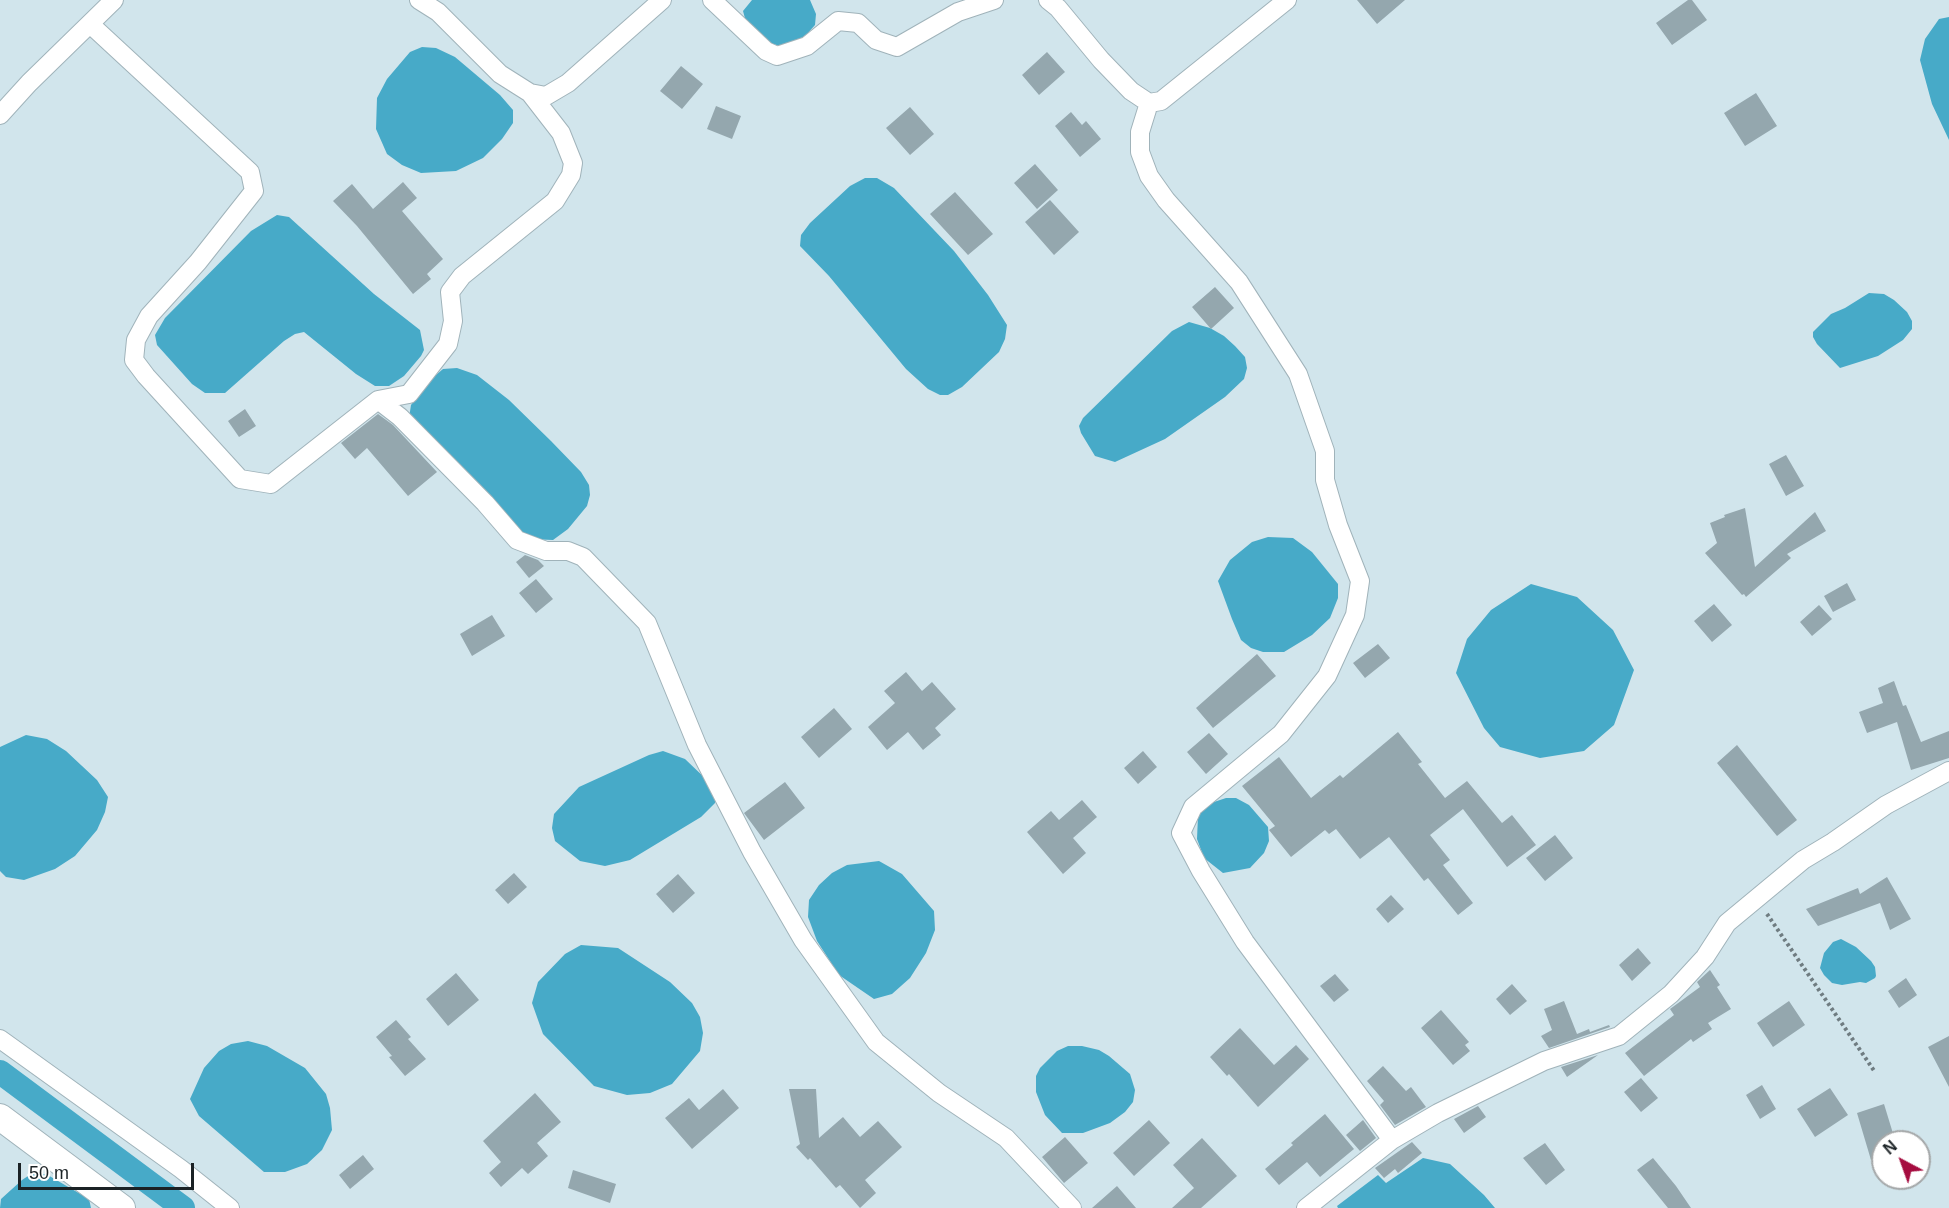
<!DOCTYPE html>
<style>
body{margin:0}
#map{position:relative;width:1949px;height:1208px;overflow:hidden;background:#d1e5ec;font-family:Helvetica,sans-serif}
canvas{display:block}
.north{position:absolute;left:1871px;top:1130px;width:60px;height:60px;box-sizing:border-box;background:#fff;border:2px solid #a4a7a8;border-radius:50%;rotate:319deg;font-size:16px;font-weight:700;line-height:24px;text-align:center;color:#1b2225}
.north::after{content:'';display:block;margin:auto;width:21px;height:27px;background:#a50c3f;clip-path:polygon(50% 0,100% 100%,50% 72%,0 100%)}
.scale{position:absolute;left:18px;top:1163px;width:176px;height:27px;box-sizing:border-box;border:3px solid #1b2225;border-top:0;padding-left:8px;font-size:18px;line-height:21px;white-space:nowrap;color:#1b2225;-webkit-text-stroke:4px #fff;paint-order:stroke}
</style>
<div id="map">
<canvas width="1949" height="1208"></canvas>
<div class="north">N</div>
<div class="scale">50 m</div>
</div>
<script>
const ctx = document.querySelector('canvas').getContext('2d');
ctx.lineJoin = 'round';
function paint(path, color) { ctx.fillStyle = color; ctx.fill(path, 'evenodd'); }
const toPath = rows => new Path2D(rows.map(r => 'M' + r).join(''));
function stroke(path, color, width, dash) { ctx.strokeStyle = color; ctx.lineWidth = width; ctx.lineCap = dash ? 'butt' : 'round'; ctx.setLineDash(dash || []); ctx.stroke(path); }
paint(toPath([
 [752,0,810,0,816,14,815,25,806,35,795,42,781,46,768,43,746,22,743,11],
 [1949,17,1949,140,1932,104,1920,60,1925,39,1939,19],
 [422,47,436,48,455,57,500,95,513,110,513,123,502,139,483,158,456,171,421,173,402,165,387,154,376,129,377,98,387,79,410,52],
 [865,178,877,178,894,188,954,251,988,295,1007,325,1005,339,999,352,962,387,948,395,940,395,928,389,906,369,829,276,800,246,801,235,810,223,850,186],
 [277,215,289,217,374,294,420,330,424,350,421,356,404,376,389,386,375,386,356,374,304,332,295,334,284,341,225,393,205,393,192,384,157,345,155,335,165,318,251,231],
 [1869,293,1884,294,1894,300,1907,312,1912,321,1912,329,1903,340,1878,356,1840,368,1817,344,1813,337,1813,332,1831,314,1845,308],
 [1189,322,1210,328,1224,336,1235,346,1245,357,1247,368,1244,379,1225,397,1165,439,1115,462,1095,456,1081,433,1079,426,1083,418,1172,331],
 [457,368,477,375,509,400,551,441,581,472,589,485,590,495,587,506,568,529,553,540,530,539,513,528,409,418,411,405,429,381,443,369],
 [1268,537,1293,538,1312,552,1338,584,1338,598,1330,618,1312,635,1284,652,1263,652,1251,648,1241,640,1232,619,1218,581,1230,560,1252,542],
 [1531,584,1577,597,1613,630,1634,670,1614,725,1584,751,1540,758,1500,747,1484,728,1456,673,1467,639,1491,610],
 [26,735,47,739,66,751,97,780,108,797,105,812,97,830,75,856,55,869,24,880,6,877,0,871,0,747],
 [663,751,685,759,708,781,716,792,715,803,701,817,630,860,605,866,580,861,555,841,552,828,554,814,579,787,649,755],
 [1226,798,1236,798,1249,805,1268,827,1269,841,1264,853,1250,868,1223,873,1204,858,1197,839,1198,816,1211,803],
 [879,861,902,874,934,911,935,930,926,953,910,978,892,994,874,999,839,975,817,941,808,917,809,900,819,885,832,873,847,865],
 [1841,939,1856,947,1871,961,1875,967,1876,976,1875,978,1866,983,1860,982,1842,985,1832,983,1824,975,1820,968,1824,953,1833,942],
 [581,945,618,948,670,982,692,1003,700,1017,703,1033,700,1051,672,1084,650,1093,627,1095,594,1086,543,1034,532,1003,538,982,565,954],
 [248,1041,267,1046,305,1068,326,1094,330,1108,332,1130,322,1150,307,1164,285,1172,264,1172,199,1116,190,1099,204,1068,219,1051,231,1044],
 [1068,1046,1082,1046,1099,1050,1109,1056,1130,1074,1135,1090,1133,1102,1125,1112,1110,1123,1083,1133,1062,1133,1045,1115,1036,1092,1036,1076,1040,1068,1057,1051],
 [1423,1158,1450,1164,1484,1195,1495,1208,1338,1208,1337,1206,1378,1175,1386,1183],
 [31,1174,46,1174,89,1199,91,1208,0,1208,1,1199,22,1180]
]), '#47aac8');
stroke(toPath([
 [0,1072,183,1208]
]), '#47aac8', 24);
paint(toPath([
 [1357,0,1405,0,1377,24],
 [1688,0,1692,0,1707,20,1672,45,1656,23],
 [1047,52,1065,72,1039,95,1022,75],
 [681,66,703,84,682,109,660,91],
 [1756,93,1777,126,1745,146,1724,113],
 [716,106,741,116,732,139,707,129],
 [910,107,934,134,910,155,886,128],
 [1071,112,1082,125,1086,121,1101,139,1080,157,1055,126],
 [1035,164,1058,190,1037,209,1014,183],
 [403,182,417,198,402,211,443,259,427,274,431,279,413,294,357,226,333,201,352,184,373,209],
 [955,192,993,234,968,255,930,214],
 [1050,200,1079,232,1054,255,1025,222],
 [1215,287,1234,308,1211,329,1192,307],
 [245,409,256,426,239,437,228,421],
 [378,414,393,425,437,472,408,496,367,448,355,459,341,443],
 [1786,455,1804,486,1786,496,1769,464],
 [1745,508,1755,567,1815,512,1826,531,1787,554,1791,558,1746,597,1744,594,1742,595,1705,553,1717,543,1710,523,1725,517,1724,515],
 [525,555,538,560,544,566,529,578,516,562],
 [536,579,553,599,536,613,519,593],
 [1847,583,1856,600,1833,612,1824,596],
 [1714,604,1732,625,1712,642,1694,621],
 [1819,605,1832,619,1812,636,1800,622],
 [492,615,505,636,472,656,460,634],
 [1378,644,1390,658,1365,678,1353,663],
 [1257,654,1276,676,1213,728,1196,708],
 [906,672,922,691,932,682,956,709,935,728,941,735,923,750,908,732,887,750,868,727,895,703,884,691],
 [1894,681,1903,706,1906,705,1921,742,1949,731,1949,758,1911,770,1897,722,1867,733,1859,712,1883,703,1878,688],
 [834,708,852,729,819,758,801,737],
 [1398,732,1422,762,1418,764,1445,798,1467,781,1502,823,1512,815,1536,845,1507,867,1463,809,1430,835,1450,860,1443,865,1473,903,1458,915,1428,878,1424,881,1389,837,1360,859,1336,829,1329,834,1325,830,1291,857,1269,830,1275,826,1242,786,1279,757,1311,798,1340,775,1343,778],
 [1209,733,1228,754,1206,774,1187,752],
 [1737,745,1797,820,1777,836,1717,763],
 [1143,751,1157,767,1138,784,1124,768],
 [785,782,805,808,764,840,744,813],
 [1082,800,1097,817,1073,838,1086,853,1063,874,1027,832,1051,811,1059,820],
 [1555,835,1573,858,1545,881,1526,858],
 [514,873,527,887,508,904,495,890],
 [678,874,695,893,673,913,656,894],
 [1887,877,1911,919,1890,930,1880,903,1818,926,1806,909,1858,888,1860,894],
 [1391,895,1404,909,1388,923,1376,909],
 [1638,948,1651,963,1632,981,1619,965],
 [1710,970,1720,985,1717,987,1731,1009,1708,1023,1712,1029,1693,1042,1691,1039,1644,1076,1625,1053,1674,1015,1670,1009,1700,987,1697,982],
 [456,973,479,1000,448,1026,426,999],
 [1335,974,1349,990,1334,1002,1320,986],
 [1906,978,1917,995,1899,1008,1888,991],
 [1512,984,1527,1001,1510,1015,1496,999],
 [1564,1001,1577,1034,1589,1029,1590,1032,1609,1025,1610,1027,1549,1048,1541,1036,1552,1030,1544,1009],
 [1789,1001,1805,1025,1773,1047,1757,1023],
 [1441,1010,1469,1042,1465,1045,1470,1051,1453,1065,1421,1028],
 [396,1020,411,1037,408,1039,426,1059,405,1076,389,1057,392,1056,376,1037],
 [1240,1028,1274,1065,1296,1045,1309,1059,1258,1107,1229,1074,1227,1076,1210,1057],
 [1949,1036,1949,1087,1928,1047],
 [1598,1055,1567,1077,1561,1067],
 [1383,1066,1406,1091,1411,1087,1426,1107,1395,1125,1380,1105,1384,1101,1367,1081],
 [1641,1078,1658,1098,1641,1112,1624,1092],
 [1762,1085,1776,1109,1760,1119,1746,1095],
 [1830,1088,1848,1115,1815,1137,1797,1109],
 [723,1089,739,1108,692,1149,665,1118,689,1098,699,1110],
 [789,1089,816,1089,819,1138,843,1117,860,1137,878,1121,902,1147,865,1180,876,1193,860,1208,840,1185,836,1188,810,1158,808,1160,796,1147,800,1144],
 [535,1093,561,1122,537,1143,548,1156,528,1174,522,1168,501,1187,489,1173,501,1162,483,1141],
 [1884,1104,1895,1140,1893,1142,1883,1142,1883,1150,1871,1160,1857,1113],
 [1478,1106,1486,1117,1464,1133,1454,1119],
 [1325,1114,1354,1149,1320,1177,1307,1162,1279,1185,1265,1169,1293,1145,1291,1143],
 [1149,1120,1170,1143,1134,1176,1113,1153],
 [1363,1120,1376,1138,1360,1151,1346,1135],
 [1065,1137,1088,1163,1064,1183,1042,1157],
 [1202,1138,1237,1176,1201,1208,1172,1208,1194,1188,1173,1165],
 [1412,1142,1422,1153,1398,1173,1395,1169,1384,1178,1375,1168],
 [1545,1143,1565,1170,1546,1185,1523,1158],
 [363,1155,374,1169,350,1189,339,1175],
 [1653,1158,1676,1186,1691,1208,1668,1208,1637,1170],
 [573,1170,616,1184,610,1203,568,1188],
 [1117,1186,1136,1208,1092,1208]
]), '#94a7ae');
const street = toPath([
 [419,0,438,12,500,74,530,93,546,96,568,83,662,0],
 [712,0,766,51,777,56,807,46,838,21,858,23,876,40,897,47,958,12,994,0],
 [1048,0,1058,8,1101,60,1131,91,1149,103,1161,101,1287,0],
 [90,24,250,172,254,191,198,262,149,316,136,340,134,360,146,376,240,479,271,484,378,400,400,417,485,503,517,540,546,551,568,551,583,557,647,623,697,745,752,852,803,940,876,1042,939,1093,1006,1138,1072,1208],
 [1149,103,1140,132,1140,152,1149,176,1166,200,1239,282,1298,374,1325,451,1325,480,1338,525,1360,581,1355,615,1327,676,1281,734,1193,807,1181,833,1201,871,1245,942,1392,1140],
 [0,115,29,83,114,0],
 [378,400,409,394,448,344,453,321,450,292,462,276,555,201,571,175,573,163,561,133,530,93],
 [0,1039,181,1169,230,1208],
 [1306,1208,1392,1140,1438,1113,1544,1061,1619,1036,1671,994,1705,957,1727,923,1803,860,1833,842,1886,805,1949,771]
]);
const secondary = toPath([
 [0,1117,122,1208]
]);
stroke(street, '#a0b3ba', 20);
stroke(secondary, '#a0b3ba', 28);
stroke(toPath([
 [1767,914,1875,1072]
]), '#6f7c81', 4, [3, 3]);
stroke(street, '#fff', 18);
stroke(secondary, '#fff', 26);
</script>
